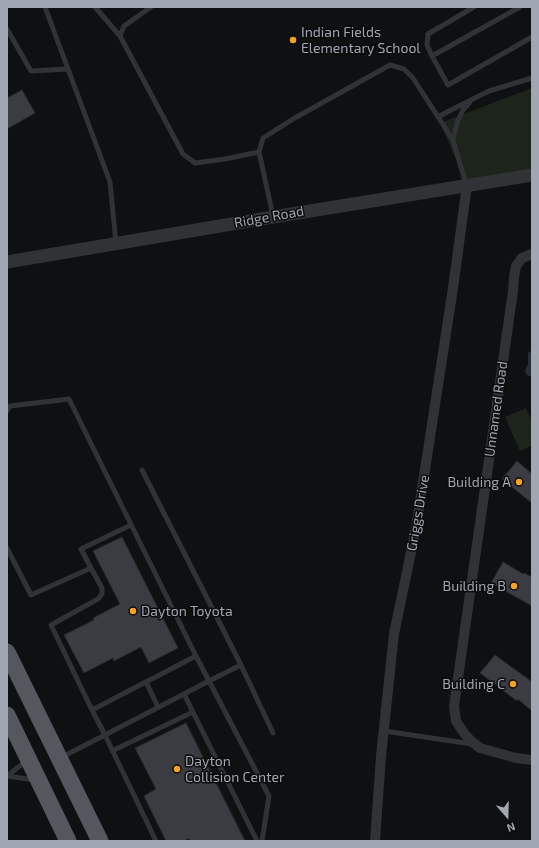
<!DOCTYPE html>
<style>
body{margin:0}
#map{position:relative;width:539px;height:848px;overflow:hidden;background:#0f1011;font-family:"Exo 2",sans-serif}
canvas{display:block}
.frame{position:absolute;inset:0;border:8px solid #a0a7b2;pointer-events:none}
.north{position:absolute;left:487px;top:796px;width:40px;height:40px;-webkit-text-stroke:3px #0b0b0c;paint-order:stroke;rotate:160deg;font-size:11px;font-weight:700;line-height:16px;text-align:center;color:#a0a7b2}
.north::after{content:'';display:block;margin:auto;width:14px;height:18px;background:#a0a7b2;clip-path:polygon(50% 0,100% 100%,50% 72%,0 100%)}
</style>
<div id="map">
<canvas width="539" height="848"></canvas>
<div class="frame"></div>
<div class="north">N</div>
</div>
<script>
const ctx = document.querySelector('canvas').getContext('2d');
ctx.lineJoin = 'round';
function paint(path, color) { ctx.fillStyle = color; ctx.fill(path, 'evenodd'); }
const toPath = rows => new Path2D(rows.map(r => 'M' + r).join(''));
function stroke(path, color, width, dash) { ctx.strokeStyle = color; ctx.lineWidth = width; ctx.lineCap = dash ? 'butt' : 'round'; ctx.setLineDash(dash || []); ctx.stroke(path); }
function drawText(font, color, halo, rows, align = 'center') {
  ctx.font = font + ' "Exo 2",sans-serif'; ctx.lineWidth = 3; ctx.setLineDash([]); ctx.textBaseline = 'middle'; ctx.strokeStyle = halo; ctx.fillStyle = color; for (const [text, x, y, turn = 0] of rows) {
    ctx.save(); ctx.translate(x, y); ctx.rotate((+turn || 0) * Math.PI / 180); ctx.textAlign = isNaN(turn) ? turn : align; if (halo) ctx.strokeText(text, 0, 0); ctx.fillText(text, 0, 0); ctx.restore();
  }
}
paint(toPath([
 [532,88,532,170,465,180,440,123],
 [526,408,532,422,532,445,520,451,505,417]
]), '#1c241c');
paint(toPath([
 [532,350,532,376,529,376,526,374,525,371,528,364,528,353]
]), '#262f35');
const building = toPath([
 [22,90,35,113,7,129,7,98,22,90],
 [517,461,532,474,532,503,502,479,517,461],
 [122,537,178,648,149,663,141,647,114,661,113,658,84,673,64,635,94,620,93,618,120,604,93,551,122,537],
 [503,562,523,574,524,573,532,577,532,606,491,583,503,562],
 [495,655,532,682,532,711,518,699,517,701,480,673,495,655],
 [186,723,245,841,190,841,189,838,184,841,166,841,144,796,156,789,135,748,186,723]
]);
paint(building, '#3a3c41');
stroke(building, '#292a2d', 1);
stroke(toPath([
 [45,7,110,182,116,243],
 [95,7,120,36,183,154,195,163,225,159,259,152],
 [520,7,432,56,448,85,532,37],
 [7,29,31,71,68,69],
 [120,36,124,26,151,7],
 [432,56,427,45,428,34,474,7],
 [438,117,451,110,489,91,532,78],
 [453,140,457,123,463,110,470,102],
 [273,216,259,152,263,138,293,119,390,65,404,69,413,78,453,140,466,184],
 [7,411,10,406,69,399,196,656],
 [142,470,241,665,273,733],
 [7,548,31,595,91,568,102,588,102,594,98,599,51,625,92,710],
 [91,568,81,549,131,525],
 [241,665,209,681,269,796,262,841],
 [146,682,158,707],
 [184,694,257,841],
 [384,731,472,744],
 [112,751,193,712],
 [62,757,105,735,209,681,196,656,92,710,105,735,156,841],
 [7,776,34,780],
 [7,776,26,761]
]), '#303236', 5);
stroke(toPath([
 [532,254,522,258,516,266,514,277,513,291,454,706,456,721,464,733,470,740,480,748,516,758,532,760],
 [375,841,381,756,394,634,416,528,453,288,467,185]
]), '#303236', 10);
stroke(toPath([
 [7,262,273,217,532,175]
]), '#303236', 13);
stroke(toPath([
 [7,652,100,841],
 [7,715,68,841]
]), '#54585e', 17);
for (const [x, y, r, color] of [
 [293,40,4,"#f7a321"],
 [519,482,4,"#f7a321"],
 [514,586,4,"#f7a321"],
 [133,611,4,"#f7a321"],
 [513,684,4,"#f7a321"],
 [177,769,4,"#f7a321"]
]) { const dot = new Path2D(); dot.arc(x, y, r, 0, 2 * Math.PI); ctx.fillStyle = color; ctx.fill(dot); stroke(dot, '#0b0b0c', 1.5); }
drawText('14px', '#a0a7b2', '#0b0b0c', [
 ["Indian Fields",301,32],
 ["Elementary School",301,48],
 ["Building A",511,482,"right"],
 ["Building B",506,586,"right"],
 ["Dayton Toyota",141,611],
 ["Building C",505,684,"right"],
 ["Dayton",185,761],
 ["Collision Center",185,777]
], 'left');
drawText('14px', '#a0a7b2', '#0b0b0c', [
 ["Ridge Road",269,217,-10],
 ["Unnamed Road",496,409,-82],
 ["Griggs Drive",418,513,-80]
]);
</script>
